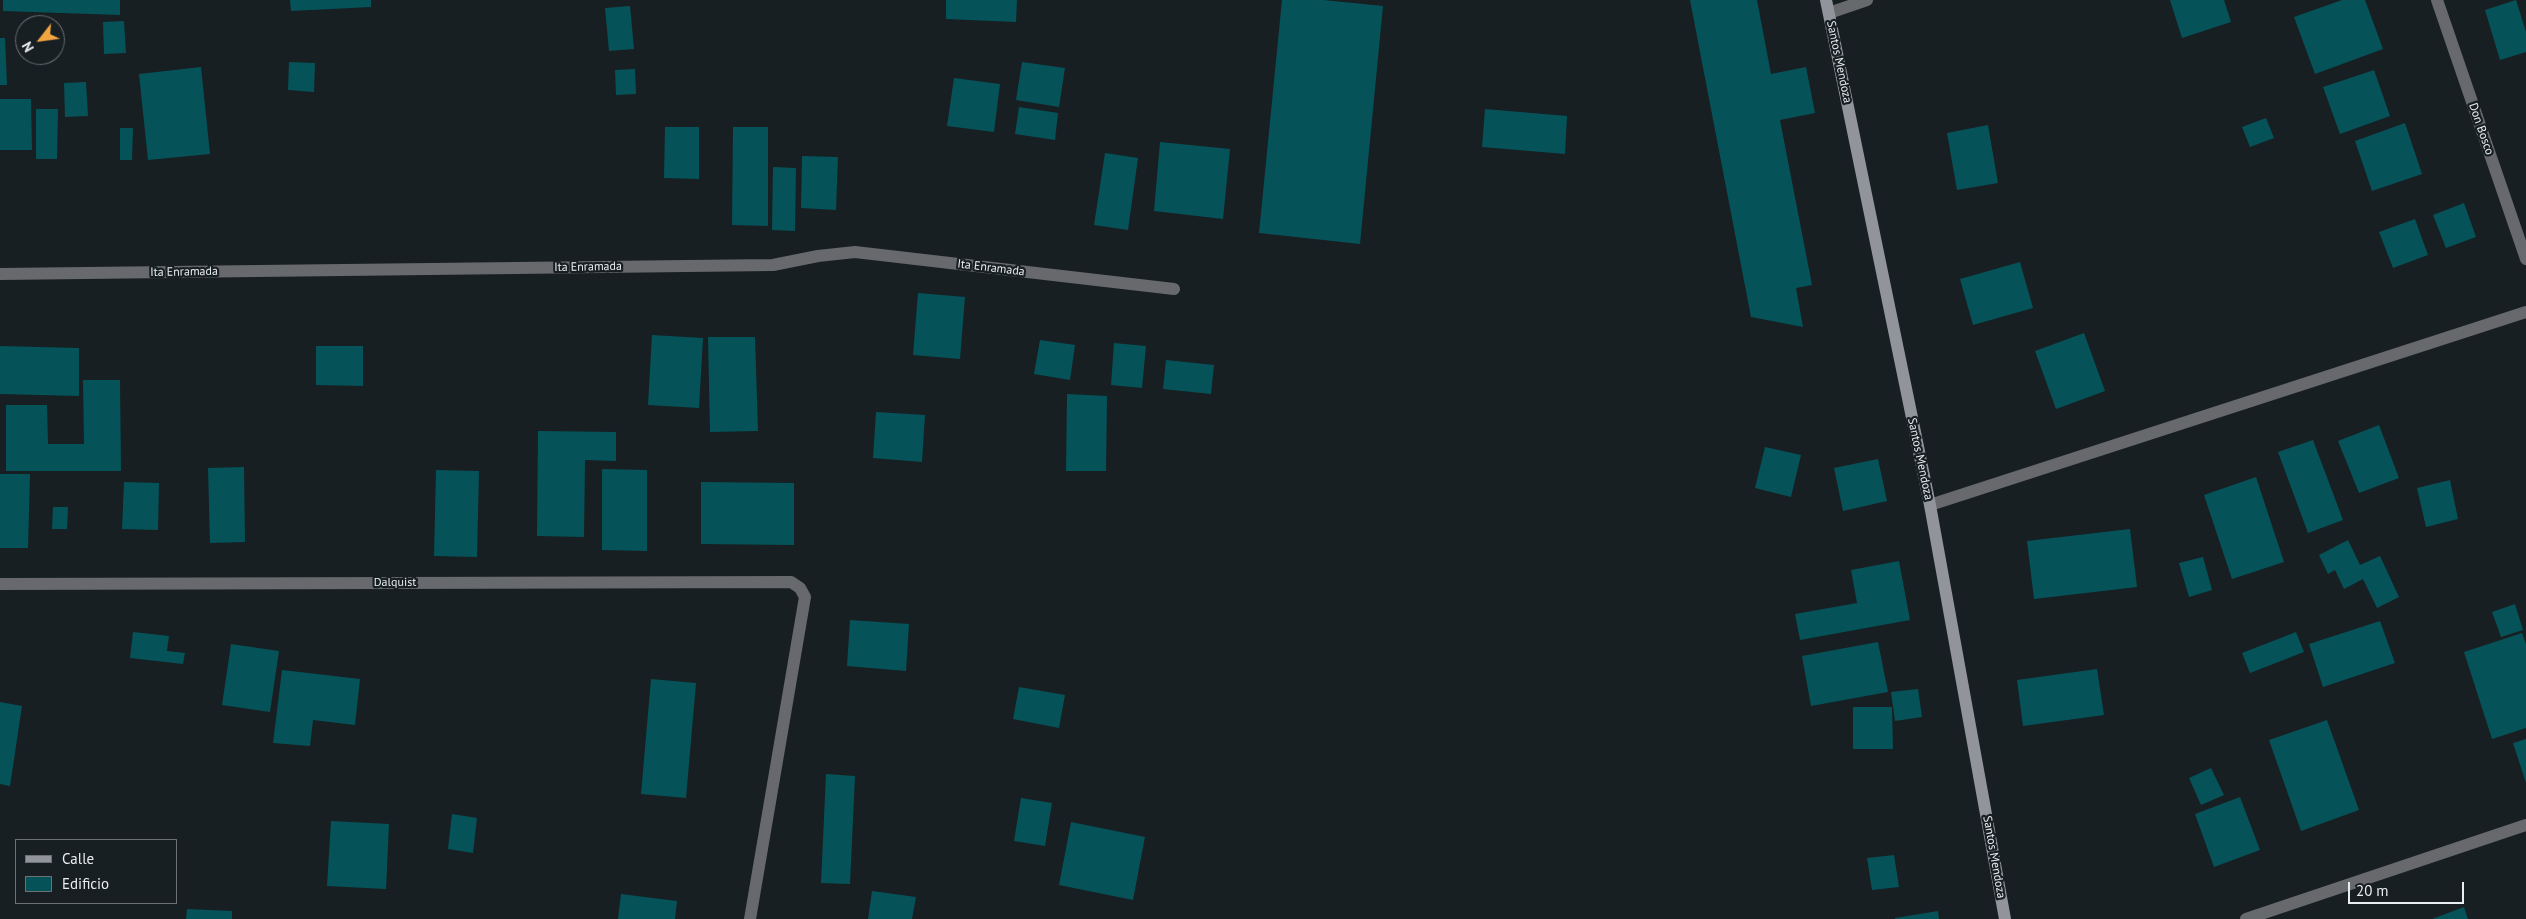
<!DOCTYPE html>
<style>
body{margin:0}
#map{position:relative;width:2526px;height:919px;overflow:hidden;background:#171f23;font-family:"PT Sans",sans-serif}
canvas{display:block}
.legend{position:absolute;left:15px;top:839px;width:162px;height:65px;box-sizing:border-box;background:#171f23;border:1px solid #6b7175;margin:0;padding:6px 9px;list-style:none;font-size:15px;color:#e8edf0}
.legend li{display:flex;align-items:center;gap:10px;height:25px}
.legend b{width:25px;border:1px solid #6b7175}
.north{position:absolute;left:15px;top:15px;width:50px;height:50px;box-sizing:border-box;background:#171f23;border:1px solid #6b7175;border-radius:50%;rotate:240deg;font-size:14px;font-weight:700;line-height:20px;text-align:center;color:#e8edf0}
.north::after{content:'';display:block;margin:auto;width:18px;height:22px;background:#f1a640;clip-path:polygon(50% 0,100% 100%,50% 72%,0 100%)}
.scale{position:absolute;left:2348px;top:882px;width:116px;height:22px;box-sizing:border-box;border:2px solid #e8edf0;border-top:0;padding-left:6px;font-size:15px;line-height:18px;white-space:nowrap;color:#e8edf0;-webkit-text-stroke:4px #171f23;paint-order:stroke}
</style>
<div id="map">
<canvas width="2526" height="919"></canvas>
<ul class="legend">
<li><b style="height:6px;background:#91949a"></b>Calle</li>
<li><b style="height:14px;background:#055358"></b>Edificio</li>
</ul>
<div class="north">N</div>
<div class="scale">20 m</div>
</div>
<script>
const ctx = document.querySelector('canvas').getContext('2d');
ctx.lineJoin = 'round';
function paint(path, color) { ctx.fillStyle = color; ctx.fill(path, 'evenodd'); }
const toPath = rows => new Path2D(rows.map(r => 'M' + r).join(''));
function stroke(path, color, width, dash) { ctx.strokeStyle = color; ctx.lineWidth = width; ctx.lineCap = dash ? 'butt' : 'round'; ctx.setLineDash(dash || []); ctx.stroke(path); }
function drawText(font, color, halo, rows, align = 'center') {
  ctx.font = font + ' "PT Sans",sans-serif'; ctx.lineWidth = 4.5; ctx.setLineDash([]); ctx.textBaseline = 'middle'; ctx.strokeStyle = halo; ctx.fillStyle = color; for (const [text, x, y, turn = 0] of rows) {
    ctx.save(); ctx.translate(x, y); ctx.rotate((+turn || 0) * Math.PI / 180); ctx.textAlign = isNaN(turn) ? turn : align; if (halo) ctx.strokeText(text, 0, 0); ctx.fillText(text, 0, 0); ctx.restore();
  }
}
paint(toPath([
 [3,0,120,0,120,15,3,11],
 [290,0,371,0,371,7,291,11],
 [946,0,1017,0,1016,22,946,19],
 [1282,0,1323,0,1383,6,1360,244,1259,233],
 [1690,0,1757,0,1771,74,1806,67,1815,113,1780,120,1812,285,1796,288,1803,327,1751,317],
 [2170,0,2224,0,2231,22,2182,38],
 [2342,0,2365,0,2383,49,2315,74,2294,17],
 [2516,0,2526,32,2526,52,2500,60,2485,10],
 [630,6,634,49,609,51,605,8],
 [124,21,126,53,104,54,103,22],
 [0,38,5,38,7,85,0,85],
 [289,62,315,63,314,92,288,90],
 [1022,62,1065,68,1059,107,1016,100],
 [201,67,210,154,148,160,139,74],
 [635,69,636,94,616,95,615,70],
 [2374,70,2390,116,2340,134,2323,87],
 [954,78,1000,84,994,132,947,126],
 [86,82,88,116,65,117,64,83],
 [0,99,31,99,32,150,0,150],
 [1019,107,1058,113,1055,140,1015,134],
 [36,109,58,109,57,159,36,159],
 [1485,109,1567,116,1565,154,1482,147],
 [2266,118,2274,138,2250,147,2242,127],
 [2405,123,2422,174,2372,191,2355,141],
 [1988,125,1998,183,1957,190,1947,133],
 [665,127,699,127,699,179,664,178],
 [733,127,768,127,768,226,732,225],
 [120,128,133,128,132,160,120,160],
 [1160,142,1230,149,1223,219,1154,211],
 [1105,153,1138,158,1128,230,1094,225],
 [802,156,838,157,836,210,801,208],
 [773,167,796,168,795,231,772,230],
 [2464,203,2476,237,2446,248,2433,215],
 [2415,219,2428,255,2393,268,2379,232],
 [2020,262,2033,308,1973,325,1960,279],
 [918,293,965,297,960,359,913,355],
 [2084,333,2105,391,2056,409,2035,351],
 [652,335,703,338,699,408,648,405],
 [708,337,755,337,758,431,710,432],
 [1040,340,1075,345,1070,380,1034,374],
 [1114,343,1146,346,1142,388,1111,385],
 [0,346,79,348,79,396,0,394],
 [316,346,363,346,363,386,316,385],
 [1166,360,1214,365,1211,394,1163,389],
 [83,380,120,380,121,471,6,471,6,405,47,405,48,444,84,444],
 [1067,394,1107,396,1106,471,1066,471],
 [876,412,925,415,922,462,873,458],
 [2379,425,2399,478,2359,493,2338,441],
 [538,431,616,432,616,461,585,460,584,537,537,536],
 [2313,440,2343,520,2308,533,2278,452],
 [1765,447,1801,455,1791,497,1755,488],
 [1878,459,1887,501,1843,511,1834,468],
 [244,467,245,542,210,543,208,468],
 [602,469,647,470,647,551,602,550],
 [436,470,479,471,477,557,434,556],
 [0,474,30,474,28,548,0,548],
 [2256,477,2284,562,2232,579,2204,495],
 [2450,480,2458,519,2426,527,2417,488],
 [124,482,159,483,158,530,122,529],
 [701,482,794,483,794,545,701,544],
 [53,507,68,507,67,529,52,529],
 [2130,529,2137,587,2034,599,2027,541],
 [2348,540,2360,565,2380,556,2399,597,2377,608,2363,579,2344,589,2335,570,2328,574,2319,555],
 [2203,557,2212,590,2189,597,2179,563],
 [1899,561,1910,620,1800,640,1795,614,1857,603,1851,570],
 [2515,604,2523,630,2501,637,2492,612],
 [850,620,909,624,906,671,847,666],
 [2380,621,2395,663,2323,687,2309,644],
 [133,632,169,636,167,651,185,653,183,664,130,658],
 [2296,632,2304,652,2250,673,2242,653],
 [2522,633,2526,644,2526,728,2492,739,2464,652],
 [1878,642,1888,692,1811,706,1802,656],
 [231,644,279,651,270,712,222,705],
 [2097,669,2104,715,2023,726,2017,680],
 [282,670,360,679,355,725,313,720,310,746,273,743],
 [651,679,696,683,686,798,641,794],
 [1019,687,1065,695,1059,728,1013,719],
 [1918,689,1922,717,1895,721,1891,692],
 [0,702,22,706,10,786,0,784],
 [1853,707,1892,707,1893,749,1853,749],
 [2327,720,2359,810,2301,831,2269,740],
 [2526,739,2526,783,2513,743],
 [2211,768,2224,795,2201,805,2189,778],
 [826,774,855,776,850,884,821,883],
 [2240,797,2260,850,2214,867,2195,814],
 [1021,798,1052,803,1045,846,1014,841],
 [452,814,477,818,473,853,448,849],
 [331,821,389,824,386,889,327,886],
 [1071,822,1145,837,1133,900,1059,885],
 [1894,855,1899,887,1872,890,1867,858],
 [872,891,916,897,912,919,868,919],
 [621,894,677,901,675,919,618,919],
 [2464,907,2468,919,2432,919],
 [187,909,232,911,232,919,186,919],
 [1938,911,1939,919,1895,919,1895,918]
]), '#055358');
stroke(toPath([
 [2437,0,2526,259],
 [1829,13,1867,0],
 [0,274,773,265,818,256,855,252,1174,289],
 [1930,505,2526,312],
 [0,584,791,582,800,588,805,597,750,919],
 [2246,919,2526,825]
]), '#67696c', 12);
stroke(toPath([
 [1826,0,1930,505,2005,919]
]), '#91949a', 12);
drawText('12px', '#e8edf0', '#171f23', [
 ["Santos Mendoza",1839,62,78],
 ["Don Bosco",2481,129,71],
 ["Ita Enramada",588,267,-1],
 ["Ita Enramada",991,268,7],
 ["Ita Enramada",184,272,-1],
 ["Santos Mendoza",1920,459,78],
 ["Dalquist",395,583],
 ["Santos Mendoza",1994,857,80]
]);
</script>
